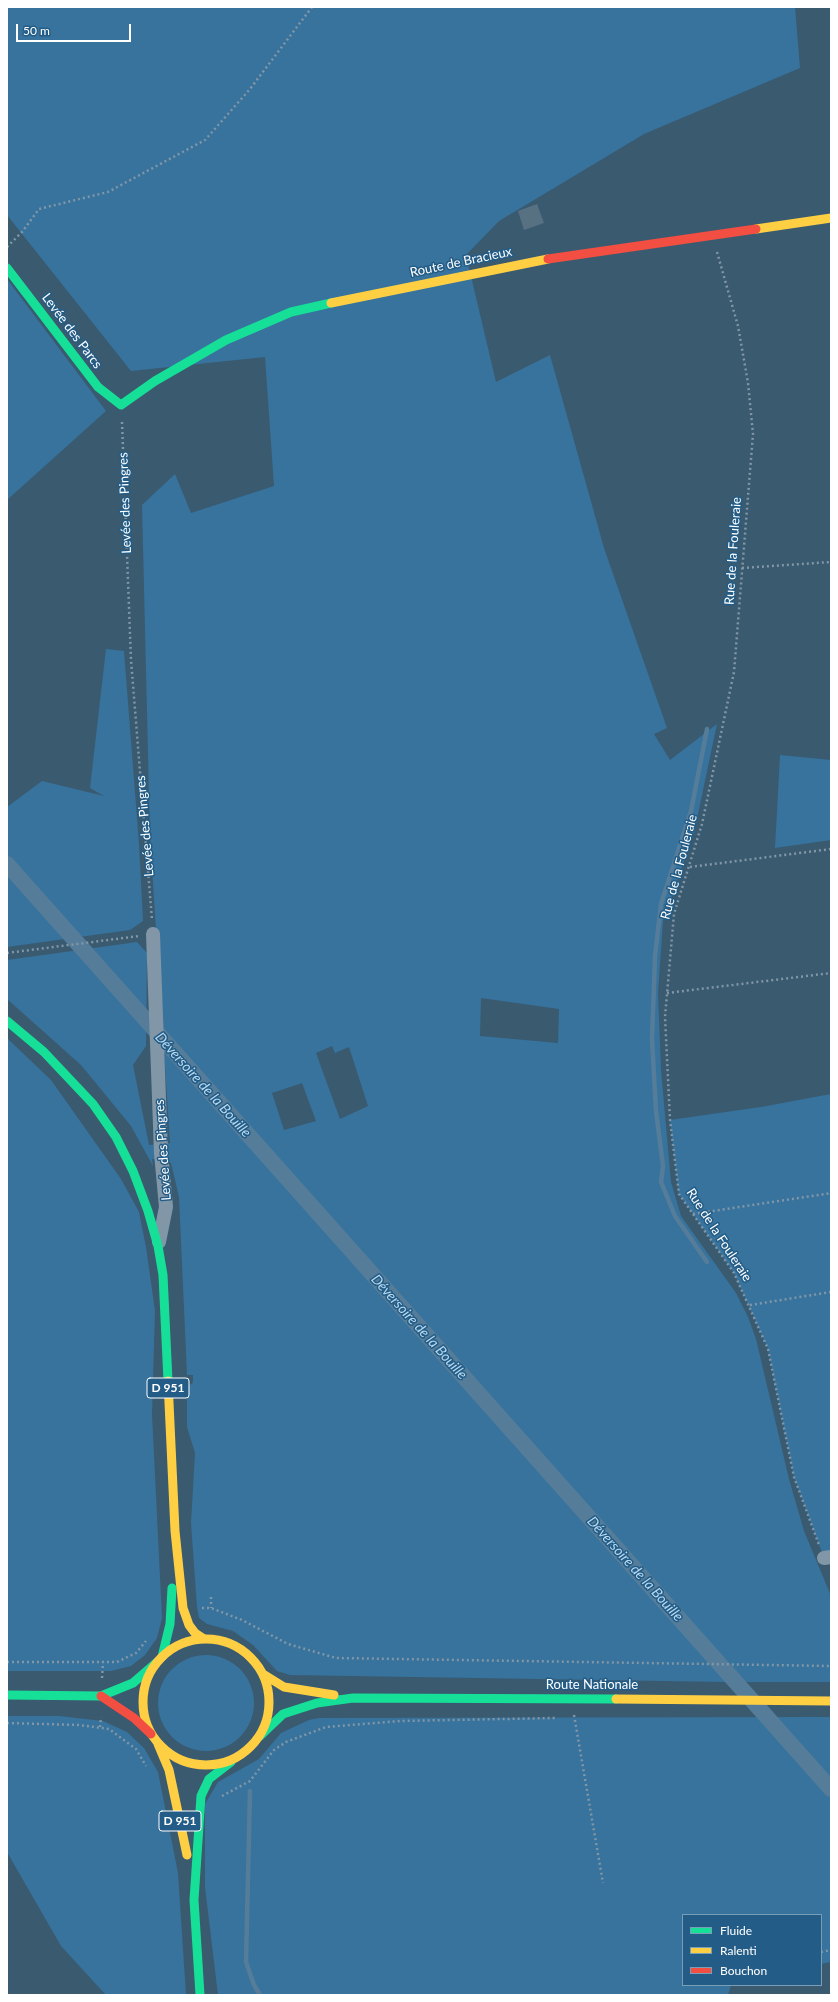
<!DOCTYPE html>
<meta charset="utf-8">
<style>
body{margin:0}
#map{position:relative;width:838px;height:2002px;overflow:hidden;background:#3a5a70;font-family:Lato,sans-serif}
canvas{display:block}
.frame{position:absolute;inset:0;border:8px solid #fff;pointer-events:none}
.legend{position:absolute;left:682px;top:1914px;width:140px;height:72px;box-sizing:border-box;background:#235d87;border:1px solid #7b9eb7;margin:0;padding:5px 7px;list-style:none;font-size:12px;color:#fff}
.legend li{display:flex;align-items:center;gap:8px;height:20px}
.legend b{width:20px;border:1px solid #7b9eb7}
.scale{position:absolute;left:16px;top:24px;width:115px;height:18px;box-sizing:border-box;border:2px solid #fff;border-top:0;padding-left:5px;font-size:12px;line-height:14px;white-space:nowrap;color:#fff;-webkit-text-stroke:3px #235d87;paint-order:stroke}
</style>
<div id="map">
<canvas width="838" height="2002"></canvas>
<div class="frame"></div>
<ul class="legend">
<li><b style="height:5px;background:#16e098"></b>Fluide</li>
<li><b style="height:5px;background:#ffcf43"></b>Ralenti</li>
<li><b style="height:5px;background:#f24e42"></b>Bouchon</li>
</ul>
<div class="scale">50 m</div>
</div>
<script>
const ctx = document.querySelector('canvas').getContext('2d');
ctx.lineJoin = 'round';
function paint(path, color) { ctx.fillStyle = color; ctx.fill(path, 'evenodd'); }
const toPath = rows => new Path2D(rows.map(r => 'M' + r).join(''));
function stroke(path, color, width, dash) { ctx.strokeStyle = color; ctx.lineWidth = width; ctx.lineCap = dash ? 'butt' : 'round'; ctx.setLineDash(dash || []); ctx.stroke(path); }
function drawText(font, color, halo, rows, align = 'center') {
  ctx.font = font + ' Lato,sans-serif'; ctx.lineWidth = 3; ctx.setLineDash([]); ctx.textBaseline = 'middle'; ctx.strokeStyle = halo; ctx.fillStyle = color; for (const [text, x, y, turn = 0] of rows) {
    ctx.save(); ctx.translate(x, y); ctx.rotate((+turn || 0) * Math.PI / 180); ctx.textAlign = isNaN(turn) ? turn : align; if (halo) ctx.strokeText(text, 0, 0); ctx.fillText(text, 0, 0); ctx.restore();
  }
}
paint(toPath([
 [7,7,795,7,800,68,644,134,499,221,466,255,496,382,550,355,604,548,667,728,654,734,670,760,717,724,694,833,663,921,658,993,661,1070,671,1182,681,1216,736,1293,748,1317,756,1339,789,1479,804,1531,831,1596,831,1682,725,1682,290,1675,277,1671,253,1645,233,1631,207,1624,199,1618,197,1607,191,1523,195,1453,187,1427,187,1385,192,1384,193,1381,193,1375,187,1375,179,1197,171,1163,152,1159,153,1166,131,1126,81,1065,7,999,7,960,137,942,147,953,146,1046,133,1065,149,1145,170,1143,150,837,142,505,175,474,191,513,274,486,265,357,131,371,7,215],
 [481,998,559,1009,558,1043,480,1036],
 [332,1046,335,1053,349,1047,368,1106,340,1119,316,1053],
 [302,1083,316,1121,284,1130,272,1093],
 [7,279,106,411,7,500],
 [106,649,124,651,139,844,143,921,130,930,7,947,7,807,42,781,104,796,90,788],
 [780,755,831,760,831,840,775,848],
 [7,1038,51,1080,121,1179,139,1212,146,1247,155,1311,152,1414,162,1618,157,1638,145,1655,131,1666,111,1671,7,1671],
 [831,1094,831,1557,824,1558,794,1477,768,1349,734,1273,679,1194,670,1120,761,1107],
 '158 1703a48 48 0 1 1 96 0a48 48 0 1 1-96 0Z',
 [7,1716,59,1716,103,1721,127,1732,144,1748,158,1772,178,1873,186,1995,106,1995,61,1946,7,1852],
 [831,1717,831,1962,821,1964,821,1915,683,1915,683,1985,731,1985,728,1995,218,1995,205,1887,205,1804,218,1782,259,1759,281,1733,309,1720,319,1718]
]), '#37739d');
stroke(toPath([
 [707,1262,675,1216,661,1182,663,1166,656,1111,652,1039,655,956,661,904,691,811,707,729],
 [250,1791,246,1962,254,1985,260,1995]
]), '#557d9a', 4.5);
stroke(toPath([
 [7,864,831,1789]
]), '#557d9a', 16);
paint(toPath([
 [537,204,544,223,524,230,518,211]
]), '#587182');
stroke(toPath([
 [7,247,22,232,39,209,108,192,205,140,250,89,312,7],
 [717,252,738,326,748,383,753,434,734,672,702,824,674,914,665,1017,670,1120,679,1194,734,1273,768,1349,794,1477,819,1545],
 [122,422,131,660,152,920],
 [742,568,831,562],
 [690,867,831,849],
 [7,953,139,936],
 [667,993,831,973],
 [693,1214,831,1193],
 [750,1305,831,1292],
 [211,1597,211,1608],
 [202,1608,211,1608,242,1620,288,1644,336,1658,831,1666],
 [7,1662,117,1662,136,1653,146,1641],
 [102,1678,103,1662],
 [574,1715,603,1883],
 [7,1723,79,1725,109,1729,136,1749,146,1766],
 [100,1727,101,1717],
 [222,1796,250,1781,274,1750,286,1742,326,1727,400,1721,555,1718],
 [821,1952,831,1950]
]), '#8196a6', 2.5, [2, 3]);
stroke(toPath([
 [153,934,161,1153,166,1207,159,1242],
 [824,1558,831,1557]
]), '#8196a6', 14);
stroke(toPath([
 [7,268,98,387,121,405,155,381,226,340,291,312,331,303],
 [7,1021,44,1052,93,1104,116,1137,133,1171,148,1211,158,1246,163,1275,168,1381],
 [162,1657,170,1624,172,1588],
 [7,1695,101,1696,133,1683,156,1663],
 [260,1736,283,1714,317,1703,353,1698,616,1699],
 [200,1995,194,1900,201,1796,209,1779,231,1762]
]), '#16e098', 9);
stroke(toPath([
 [756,229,831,218],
 [331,303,548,259],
 [168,1381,175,1531,183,1608,189,1625,195,1633,204,1639],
 '143 1702a63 63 0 1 1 126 0a63 63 0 1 1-126 0Z',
 [263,1674,284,1687,334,1695],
 [616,1699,831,1701],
 [158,1744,169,1770,187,1855]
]), '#ffcf43', 9);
stroke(toPath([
 [548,259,756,229],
 [101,1696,134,1718,151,1734]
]), '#f24e42', 9);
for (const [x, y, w] of [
 [168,1388,42],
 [180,1821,42]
]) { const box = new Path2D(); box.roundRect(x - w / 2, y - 10, w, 20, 3); ctx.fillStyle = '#235d87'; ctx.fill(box); stroke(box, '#fff', 1); }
drawText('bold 12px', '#fff', null, [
 ["D 951",168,1388],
 ["D 951",180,1821]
]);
drawText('13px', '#fff', '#235d87', [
 ["Route de Bracieux",461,262,-12],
 ["Levée des Parcs",72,331,53],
 ["Levée des Pingres",125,503,-92],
 ["Rue de la Fouleraie",733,551,-86],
 ["Levée des Pingres",145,826,-95],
 ["Rue de la Fouleraie",679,867,-75],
 ["Levée des Pingres",163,1150,-94],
 ["Rue de la Fouleraie",719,1235,57],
 ["Route Nationale",592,1685]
]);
drawText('italic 14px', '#b9daf1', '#235d87', [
 ["Déversoire de la Bouille",203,1085,48],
 ["Déversoire de la Bouille",419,1327,48],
 ["Déversoire de la Bouille",635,1569,48]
]);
</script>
